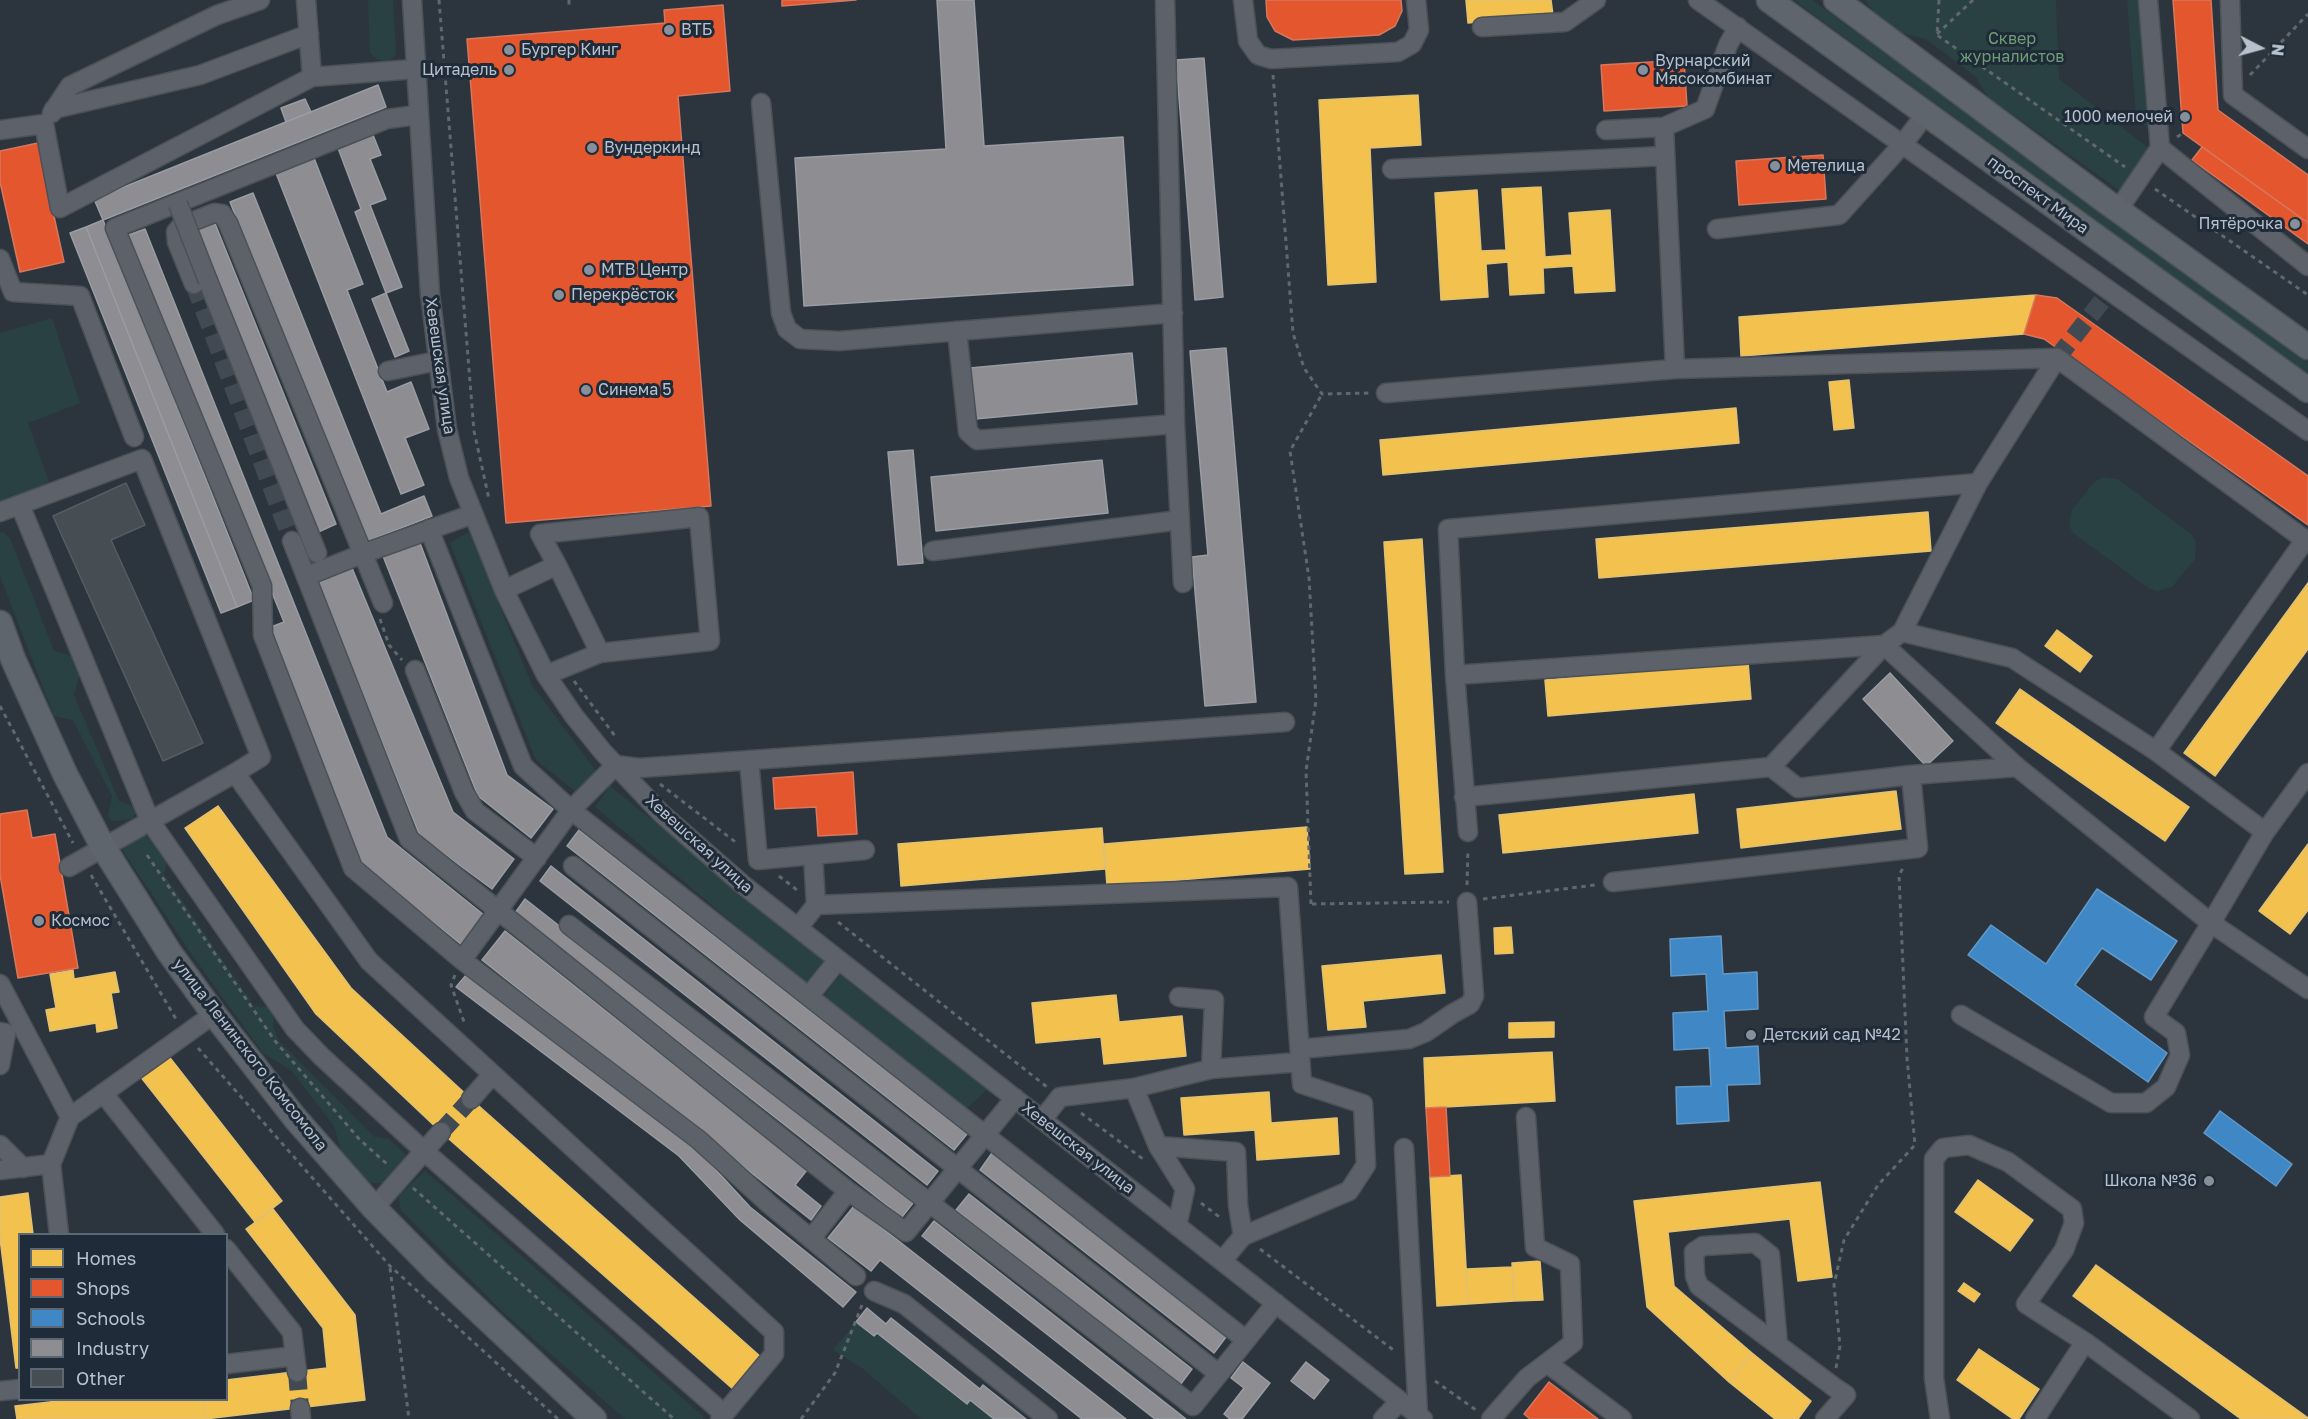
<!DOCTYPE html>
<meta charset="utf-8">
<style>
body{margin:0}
#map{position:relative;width:2308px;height:1419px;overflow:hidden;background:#2c353d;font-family:"Golos Text",sans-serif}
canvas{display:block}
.legend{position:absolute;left:18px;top:1233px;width:210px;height:168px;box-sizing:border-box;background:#1f2b38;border:2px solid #5c6774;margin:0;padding:8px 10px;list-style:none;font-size:18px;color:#b7c1cd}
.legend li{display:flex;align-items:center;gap:12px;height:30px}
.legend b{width:30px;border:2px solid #5c6774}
.north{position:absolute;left:2230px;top:18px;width:60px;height:60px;-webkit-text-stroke:4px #1f2b38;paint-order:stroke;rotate:96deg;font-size:16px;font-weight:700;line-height:24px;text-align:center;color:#b7c1cd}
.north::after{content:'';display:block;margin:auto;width:21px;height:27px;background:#b7c1cd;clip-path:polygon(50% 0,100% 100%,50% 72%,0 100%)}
</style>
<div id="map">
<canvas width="2308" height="1419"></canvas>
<ul class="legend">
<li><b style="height:16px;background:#f2c14e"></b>Homes</li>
<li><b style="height:16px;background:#e4572e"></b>Shops</li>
<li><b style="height:16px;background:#3f88c5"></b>Schools</li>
<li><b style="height:16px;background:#8d8d92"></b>Industry</li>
<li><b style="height:16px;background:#464e54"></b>Other</li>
</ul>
<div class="north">N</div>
</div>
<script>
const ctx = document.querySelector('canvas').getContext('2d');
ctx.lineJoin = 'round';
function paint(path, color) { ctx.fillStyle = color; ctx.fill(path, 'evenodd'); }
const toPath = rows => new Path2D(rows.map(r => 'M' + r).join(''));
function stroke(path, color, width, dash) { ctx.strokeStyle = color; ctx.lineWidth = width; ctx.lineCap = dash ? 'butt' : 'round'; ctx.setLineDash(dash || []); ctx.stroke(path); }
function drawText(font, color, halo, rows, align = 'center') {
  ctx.font = font + ' "Golos Text",sans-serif'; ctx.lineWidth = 6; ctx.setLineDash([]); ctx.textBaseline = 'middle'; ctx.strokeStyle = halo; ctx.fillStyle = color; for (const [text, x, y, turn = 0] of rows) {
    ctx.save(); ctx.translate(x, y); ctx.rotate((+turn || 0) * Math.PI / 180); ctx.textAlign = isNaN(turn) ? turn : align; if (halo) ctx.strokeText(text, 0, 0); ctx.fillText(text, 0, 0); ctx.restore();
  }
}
paint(toPath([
 [368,0,393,0,396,54,389,62,377,59,370,53],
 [1794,0,1812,0,2098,209,2308,362,2308,375],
 [1865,0,2056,0,2059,79,2151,150,2119,190,1988,97,1976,77,1926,39,1902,33,1875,13],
 [2127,0,2139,0,2150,130,2136,117],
 [52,318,80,403,28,423,50,485,0,504,0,333],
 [2103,477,2118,479,2191,534,2196,542,2195,559,2172,587,2157,591,2148,588,2073,533,2069,525,2072,510,2095,481],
 [3,532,10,538,54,651,72,656,80,673,74,695,119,801,135,807,136,813,132,819,112,821,108,816,112,796,73,720,54,716,0,576,0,533],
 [469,532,532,685,596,771,575,791,536,760,450,543],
 [610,786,825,961,808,986,595,807],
 [140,836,147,836,151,840,167,862,164,874,254,1006,268,1007,273,1014,274,1028,278,1040,375,1137,389,1139,405,1154,406,1161,385,1183,372,1183,365,1179,341,1150,334,1126,291,1070,263,1053,192,955,123,851,124,845],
 [840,975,989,1088,966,1109,823,997],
 [425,1171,703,1416,703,1419,625,1419,504,1313,401,1210,398,1196],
 [856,1322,874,1336,877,1333,967,1404,970,1400,994,1419,921,1419,862,1368,833,1350]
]), '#294143');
const homes = toPath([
 [1466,0,1551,0,1553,15,1468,23,1466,0],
 [1418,95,1421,145,1370,148,1376,282,1328,285,1319,100,1418,95],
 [1541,187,1545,257,1572,255,1569,213,1610,210,1615,291,1575,293,1573,266,1543,268,1544,293,1510,295,1508,262,1486,264,1488,297,1441,300,1435,193,1477,190,1481,251,1506,250,1502,189,1541,187],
 [2036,295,2024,334,1741,356,1739,317,2036,295],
 [1849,380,1854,428,1834,430,1829,382,1849,380],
 [1736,408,1739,443,1383,475,1380,440,1736,408],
 [1928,512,1931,551,1599,578,1596,539,1928,512],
 [1422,539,1443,872,1405,874,1384,542,1422,539],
 [2308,583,2308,649,2215,776,2184,753,2308,583],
 [2057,630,2092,656,2080,672,2045,646,2057,630],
 [1748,662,1751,699,1548,716,1545,680,1748,662],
 [2020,689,2189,807,2165,841,1996,723,2020,689],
 [1896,791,1901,829,1741,848,1737,809,1896,791],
 [1694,794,1698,833,1503,853,1499,815,1694,794],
 [218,806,351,988,471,1099,762,1358,734,1390,441,1132,316,1014,185,828,218,806],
 [1307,827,1310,869,1107,886,1104,844,1307,827],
 [1102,828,1105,869,901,886,898,844,1102,828],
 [2308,844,2308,910,2290,934,2259,911,2308,844],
 [1511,927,1513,953,1495,954,1494,928,1511,927],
 [1441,955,1445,993,1363,1001,1366,1027,1328,1030,1322,966,1441,955],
 [73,970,74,979,115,972,119,992,111,993,117,1028,97,1032,96,1023,50,1031,46,1010,56,1008,50,974,73,970],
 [1116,995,1119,1022,1182,1016,1186,1056,1104,1064,1101,1037,1036,1043,1032,1003,1116,995],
 [1554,1022,1554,1037,1509,1038,1509,1023,1554,1022],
 [1552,1052,1555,1101,1426,1108,1424,1058,1552,1052],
 [167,1054,282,1201,255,1222,140,1076,167,1054],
 [1269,1092,1271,1123,1337,1118,1339,1154,1257,1160,1255,1130,1184,1135,1181,1098,1269,1092],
 [1461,1175,1468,1304,1437,1306,1430,1177,1461,1175],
 [1978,1180,2033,1220,2010,1251,1955,1212,1978,1180],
 [1820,1182,1832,1277,1798,1281,1790,1219,1668,1232,1674,1286,1752,1353,1729,1382,1647,1307,1634,1201,1820,1182],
 [28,1193,33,1234,20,1234,20,1368,16,1368,0,1238,0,1197,28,1193],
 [273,1209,355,1315,365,1400,205,1419,203,1400,226,1400,226,1380,327,1368,323,1328,246,1229,273,1209],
 [1540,1261,1543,1300,1514,1301,1512,1263,1540,1261],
 [2096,1265,2308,1418,2308,1419,2241,1419,2073,1296,2096,1265],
 [1512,1267,1514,1301,1468,1304,1466,1269,1512,1267],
 [1964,1283,1980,1294,1974,1302,1958,1291,1964,1283],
 [1979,1349,2039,1389,2019,1419,2013,1419,1957,1380,1979,1349],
 [1752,1353,1811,1401,1798,1419,1775,1419,1729,1382,1752,1353],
 [67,1400,203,1400,205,1419,17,1419,15,1406,67,1400]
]);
paint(homes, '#f2c14e');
stroke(homes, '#e0c174', 1.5);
const shops = toPath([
 [782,0,856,0,782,6,782,0],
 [1266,0,1401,0,1402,11,1395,26,1379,35,1293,40,1275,31,1267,17,1266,0],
 [2173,0,2211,0,2218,110,2308,175,2308,223,2183,133,2173,0],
 [723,5,730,91,678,96,711,506,506,523,467,39,665,23,664,10,723,5],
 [1684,60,1687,106,1604,111,1601,65,1684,60],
 [38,143,64,262,20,272,0,182,0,151,38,143],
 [2202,147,2308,223,2308,244,2192,160,2202,147],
 [1823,155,1826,199,1739,205,1736,161,1823,155],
 [2036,295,2057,298,2308,476,2308,525,2044,339,2024,334,2036,295],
 [853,772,857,834,818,836,816,807,775,809,773,778,853,772],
 [27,810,32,838,55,834,78,968,18,978,0,875,0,814,27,810],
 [1446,1107,1450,1176,1430,1177,1426,1108,1446,1107],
 [1549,1382,1598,1419,1530,1419,1524,1414,1549,1382]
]);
paint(shops, '#e4572e');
stroke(shops, '#d6775e', 1.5);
const schools = toPath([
 [2097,889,2177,941,2151,980,2102,948,2075,985,2167,1053,2148,1082,1968,955,1991,925,2046,964,2097,889],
 [1721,936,1723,974,1757,972,1758,1009,1724,1011,1726,1048,1758,1046,1760,1084,1727,1085,1729,1121,1677,1124,1676,1087,1711,1086,1709,1048,1674,1050,1673,1013,1708,1011,1706,974,1671,976,1670,939,1721,936],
 [2220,1111,2292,1164,2276,1186,2204,1133,2220,1111]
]);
paint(schools, '#3f88c5');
stroke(schools, '#6399c7', 1.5);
const industry = toPath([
 [937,0,974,0,984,146,1123,137,1133,285,804,306,795,158,946,149,937,0],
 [1204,58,1223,297,1195,300,1176,60,1204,58],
 [378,85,386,107,103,220,94,199,378,85],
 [305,99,311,112,286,122,281,108,305,99],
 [373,135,381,155,370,159,386,199,370,205,402,287,386,293,355,212,361,209,338,148,373,135],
 [314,158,363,284,347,290,387,392,411,382,429,429,405,438,424,485,401,494,276,173,314,158],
 [253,193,381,514,424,496,432,516,365,542,230,202,253,193],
 [103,220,254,600,237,607,86,227,103,220],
 [214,221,336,524,316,533,194,229,214,221],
 [86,227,237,607,221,613,70,233,86,227],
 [145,229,387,837,484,915,462,945,358,862,266,629,284,622,126,236,145,229],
 [386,293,409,351,395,357,372,299,386,293],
 [1226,348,1256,702,1205,706,1192,557,1208,555,1190,351,1226,348],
 [1132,353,1137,404,975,419,970,368,1132,353],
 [913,450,923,563,898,565,888,452,913,450],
 [1102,460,1108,513,936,531,931,477,1102,460],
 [420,543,507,775,553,809,531,838,478,796,383,556,420,543],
 [352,568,453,812,514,859,492,889,420,836,317,581,352,568],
 [1890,673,1953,741,1926,766,1863,699,1890,673],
 [579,830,967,1134,954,1150,567,846,579,830],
 [551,866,938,1171,927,1185,540,881,551,866],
 [525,899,913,1203,902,1217,515,913,525,899],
 [505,931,807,1170,795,1185,821,1206,811,1220,482,960,505,931],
 [467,974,693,1145,750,1207,856,1292,843,1307,740,1220,679,1156,456,987,467,974],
 [992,1153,1226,1337,1214,1353,980,1170,992,1153],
 [969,1194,1192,1369,1180,1385,956,1210,969,1194],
 [854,1206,1126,1419,1082,1419,880,1260,871,1271,828,1238,854,1206],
 [934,1221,1186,1419,1155,1419,922,1236,934,1221],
 [867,1308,886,1324,891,1318,980,1389,983,1385,1026,1419,994,1419,970,1400,967,1404,877,1333,874,1336,856,1322,867,1308],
 [1243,1362,1270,1383,1242,1419,1230,1419,1224,1414,1244,1388,1231,1378,1243,1362],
 [1306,1362,1329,1380,1314,1399,1291,1381,1306,1362]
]);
paint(industry, '#8d8d92');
stroke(industry, '#9a9da4', 1.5);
const building = toPath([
 [126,483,145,525,111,540,203,743,163,761,53,516,126,483]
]);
paint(building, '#464e54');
stroke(building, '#545c64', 1.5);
stroke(toPath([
 [194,284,292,541],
 [2057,358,2106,296],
 [441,1132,471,1099],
 [297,1372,300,1408]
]), '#414a53', 18, [18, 9]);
const minor = toPath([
 [306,0,312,77,415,69],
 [412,0,430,294,447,429,459,478,504,590,546,675,574,716,603,752,662,814,742,884,1423,1419],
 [1165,0,1175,424,1183,583],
 [1243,0,1248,41,1258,55,1271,59,1398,52,1412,44,1419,30,1416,0],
 [1698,0,2308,431],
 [2148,0,2160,148,2308,266],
 [2230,0,2233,95,2308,149],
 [1482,27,1565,22,1596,0],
 [761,103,781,313,787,329,800,339,839,341,1173,313],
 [54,109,200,75,309,34],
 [52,113,70,86,217,15,260,0],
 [417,115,387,119,115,228,262,586,263,635,353,868,462,960,571,810,616,765,639,768,1285,722],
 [0,130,44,124,60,208,312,77],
 [1606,130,1664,127],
 [1392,169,1665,156],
 [2118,210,2160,148],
 [1717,229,1839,215,1902,145,1925,115],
 [0,259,13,292,80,296,134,437],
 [208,281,317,553],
 [194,284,177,242,176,232,181,226,214,213,222,214,228,223,383,603],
 [957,331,968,432,977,440,1175,424],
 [1675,369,1664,127,1705,109,1728,45,1738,27],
 [388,371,437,361],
 [1386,393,1675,369,2057,358,2308,542],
 [20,505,150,821,295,1029,322,1057,424,1151,724,1414],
 [0,512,142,459,261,757,235,773],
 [699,517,710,641,600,653,557,565,540,534,699,517],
 [429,529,523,766,571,810,1246,1340],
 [292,541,409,839,848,1191],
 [933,551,1180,520],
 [307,576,362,554,473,514],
 [504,590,557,565],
 [1902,632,2012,658,2156,751],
 [415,670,464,792,475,811,537,858],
 [546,675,600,653],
 [1455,675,1884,645,2017,767],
 [749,760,758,860,865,850],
 [1771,767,1798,788,1911,775,2017,767,2211,923,2265,832,2156,751,2305,540],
 [1464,797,1771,767,1884,645,1902,632,1978,483,2057,358],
 [1468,832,1455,675,1448,529,1978,483],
 [2265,832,2308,773],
 [573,866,1219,1374],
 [69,867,235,773,369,961,774,1332,774,1354,720,1419],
 [1613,882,1918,848,1911,775],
 [816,905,1288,887,1302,1084,1363,1104,1366,1165,1349,1191,1243,1236,1222,1261],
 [569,925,1193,1406,1276,1303],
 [798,928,816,905,813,855],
 [462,960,699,1140,769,1204,856,1276],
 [0,984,70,1117],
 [809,996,838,960],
 [1961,1015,2111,1103,2146,1103,2166,1087,2180,1055,2176,1033,2154,1017,2211,923,2308,989],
 [0,1032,6,1033,0,1065],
 [1300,1049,1409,1039,1426,1032,1452,1014,1470,1004,1474,996,1467,902],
 [1211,1069,1300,1062],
 [1134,1088,1211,1069,1214,1000,1179,997],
 [103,1093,215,1234],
 [471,1099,492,1075],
 [1042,1120,1060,1097,1134,1088,1158,1146,1185,1189,1177,1226],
 [0,1145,23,1168],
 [1158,1146,1236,1152,1238,1205,1243,1236],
 [1404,1148,1418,1415],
 [51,1164,70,1117,214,1014],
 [0,1170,51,1164,59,1234],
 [374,1208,441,1132],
 [811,1239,848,1191,906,1232,1015,1098],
 [226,1249,292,1332,297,1372],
 [874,1291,904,1304,1048,1419],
 [1778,1345,1770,1255,1755,1243,1703,1246,1694,1252,1695,1276,1699,1286,1834,1387,1846,1395,1825,1419],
 [1547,1363,1622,1419],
 [226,1364,295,1356],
 [0,1391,20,1389],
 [300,1408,301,1419],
 [1383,1419,1400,1401],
 [1491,1419,1527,1378,1573,1343,1570,1264,1535,1247,1526,1117],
 [1940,1419,1934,1378,1934,1159,1943,1148,1969,1145,2008,1162,2072,1209,2074,1223,2064,1250,2026,1304,2085,1342,2190,1419],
 [2035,1419,2085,1342]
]);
const major = toPath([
 [1769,0,2308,390],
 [1836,0,2104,200,2308,347],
 [0,623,13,659,65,774,103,847,169,952,214,1014,295,1118,374,1208,437,1272,594,1419]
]);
stroke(minor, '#4b5157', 21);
stroke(major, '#4a5159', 27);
stroke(toPath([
 [439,0,474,431,489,499],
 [569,0,569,6],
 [1939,0,1937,35,2125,167],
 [1937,34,1973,0],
 [1273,75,1293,333,1304,368,1322,394,1370,393],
 [2250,75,2308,14],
 [2177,137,2183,133],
 [2155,189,2308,295],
 [380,619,389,645,402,660],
 [574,681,615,736],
 [0,706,73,843],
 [660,784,738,844],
 [147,855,275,1041,360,1140,388,1165],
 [91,875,176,1019],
 [779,876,797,890],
 [1467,885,1468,849],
 [1483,899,1595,885],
 [1311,904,1306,771,1316,700,1309,578,1290,451,1322,394],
 [1312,904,1449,902],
 [838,922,1047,1087],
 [455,975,451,985,464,1022],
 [198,1048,390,1266,558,1419],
 [1081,1113,1143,1159],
 [413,1188,674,1419],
 [1201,1203,1222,1219],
 [1260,1249,1396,1352],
 [390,1268,409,1419],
 [1836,1368,1840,1346,1834,1285,1844,1240,1878,1185,1915,1145,1907,1058,1899,875,1903,868],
 [1435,1381,1476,1410],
 [801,1419,835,1373,862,1305]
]), '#60676e', 3, [4.5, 4.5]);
stroke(minor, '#5d626a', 18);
stroke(major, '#5f656c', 24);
const minorBridge = toPath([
 [178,204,208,281]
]);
stroke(minorBridge, '#4b5157', 21, []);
stroke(minorBridge, '#5d626a', 18);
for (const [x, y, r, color] of [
 [669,30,6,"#86909b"],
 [509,50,6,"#86909b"],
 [509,70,6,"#86909b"],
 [1643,70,6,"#86909b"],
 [2185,117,6,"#86909b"],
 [592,148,6,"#86909b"],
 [1775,166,6,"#86909b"],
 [2295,224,6,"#86909b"],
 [589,270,6,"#86909b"],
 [559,295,6,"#86909b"],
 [586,390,6,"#86909b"],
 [39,921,6,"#86909b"],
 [1751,1035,6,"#86909b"],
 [2209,1181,6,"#86909b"]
]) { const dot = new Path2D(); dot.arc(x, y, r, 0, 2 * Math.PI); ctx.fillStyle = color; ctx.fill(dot); stroke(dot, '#1f2b38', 2); }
drawText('16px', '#b7c1cd', '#1f2b38', [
 ["ВТБ",681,30],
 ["Бургер Кинг",521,50],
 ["Вурнарский",1655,61],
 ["Мясокомбинат",1655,79],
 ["Цитадель",497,70,"right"],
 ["1000 мелочей",2173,117,"right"],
 ["Вундеркинд",604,148],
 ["Метелица",1787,166],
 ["Пятёрочка",2283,224,"right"],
 ["МТВ Центр",601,270],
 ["Перекрёсток",571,295],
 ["Синема 5",598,390],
 ["Космос",51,921],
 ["Детский сад №42",1763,1035],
 ["Школа №36",2197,1181,"right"]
], 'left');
drawText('16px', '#6e9e75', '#1f2b38', [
 ["Сквер",2012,39],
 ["журналистов",2012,57]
]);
drawText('16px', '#b7c1cd', '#1f2b38', [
 ["проспект Мира",2038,195,36],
 ["Хевешская улица",440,366,82],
 ["Хевешская улица",699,844,42],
 ["улица Ленинского Комсомола",250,1055,52],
 ["Хевешская улица",1078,1148,38]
]);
</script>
